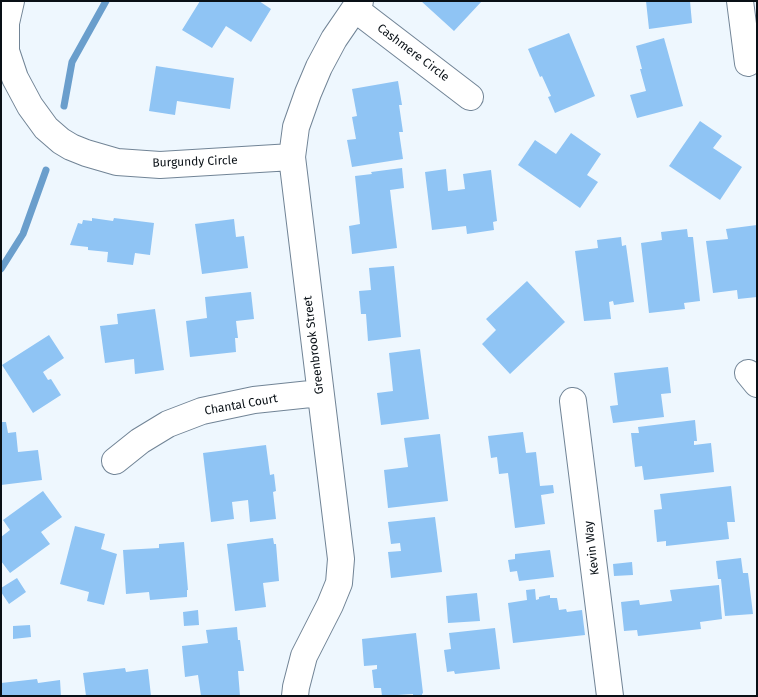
<!DOCTYPE html>
<style>
body{margin:0}
#map{position:relative;width:758px;height:697px;overflow:hidden;background:#eef7fe;font-family:"Fira Sans",sans-serif}
canvas{display:block}
.frame{position:absolute;inset:0;border:2px solid #091016;pointer-events:none}
</style>
<div id="map">
<canvas width="758" height="697"></canvas>
<div class="frame"></div>
</div>
<script>
const ctx = document.querySelector('canvas').getContext('2d');
ctx.lineJoin = 'round';
const toPath = rows => new Path2D(rows.map(r => 'M' + r).join(''));
function stroke(path, color, width, dash) { ctx.strokeStyle = color; ctx.lineWidth = width; ctx.lineCap = dash ? 'butt' : 'round'; ctx.setLineDash(dash || []); ctx.stroke(path); }
function paint(path, color) { ctx.fillStyle = color; ctx.fill(path, 'evenodd'); }
function drawText(font, color, halo, rows, align = 'center') {
  ctx.font = font + ' "Fira Sans",sans-serif'; ctx.lineWidth = 4; ctx.setLineDash([]); ctx.textBaseline = 'middle'; ctx.strokeStyle = halo; ctx.fillStyle = color; for (const [text, x, y, turn = 0] of rows) {
    ctx.save(); ctx.translate(x, y); ctx.rotate((+turn || 0) * Math.PI / 180); ctx.textAlign = isNaN(turn) ? turn : align; if (halo) ctx.strokeText(text, 0, 0); ctx.fillText(text, 0, 0); ctx.restore();
  }
}
stroke(toPath([
 [64,106,72,62,106,1],
 [1,269,23,234,46,170]
]), '#6a9ecc', 7);
paint(toPath([
 [200,1,259,1,271,9,251,42,226,26,212,48,182,30],
 [421,1,482,1,454,31],
 [646,1,690,1,692,23,649,29],
 [569,33,595,96,555,113,548,97,551,96,542,76,540,77,528,49],
 [664,38,683,106,637,118,630,95,646,91,640,69,642,69,636,46],
 [156,66,234,78,230,109,177,101,175,115,149,111],
 [398,81,402,105,399,105,403,132,399,132,403,159,352,167,347,140,356,139,352,117,357,116,352,89],
 [700,121,722,136,713,148,742,167,720,200,669,166],
 [571,133,601,154,587,175,598,182,580,208,518,165,535,140,556,154],
 [402,168,404,188,390,190,397,248,352,254,349,226,360,224,355,176,372,174,371,172],
 [446,169,448,191,465,189,463,174,491,170,497,221,493,222,494,230,467,234,466,226,432,230,425,172],
 [92,218,113,221,114,218,154,223,150,255,135,253,133,265,107,262,108,252,88,250,88,247,70,245,78,223,82,224,83,220,92,221],
 [234,219,236,237,244,236,248,268,202,274,195,224],
 [757,225,757,297,738,299,737,290,713,293,706,241,728,239,726,229],
 [687,229,688,237,693,237,700,301,684,303,685,309,649,313,641,243,662,240,661,232],
 [621,237,622,246,626,245,634,302,614,305,613,301,609,302,611,319,584,321,575,251,598,248,597,240],
 [394,266,401,337,368,341,366,314,361,314,359,291,371,290,369,268],
 [527,281,565,322,510,374,482,344,496,330,486,319],
 [251,292,254,319,236,321,238,338,235,338,236,352,190,357,186,321,207,318,205,297],
 [155,309,164,370,135,374,134,359,105,363,100,326,118,324,117,314],
 [49,335,64,358,43,372,48,380,51,379,61,395,33,413,2,365],
 [420,349,429,419,381,425,377,393,393,391,389,353],
 [668,367,671,393,661,394,664,417,613,423,610,406,618,405,614,373],
 [695,420,697,441,694,441,694,445,711,443,714,472,644,480,642,466,635,467,631,433,639,433,638,427],
 [1,422,6,422,8,433,16,432,18,452,38,450,42,480,1,485],
 [523,432,526,453,536,452,540,486,553,485,554,493,541,495,545,524,515,528,508,473,499,474,497,457,491,458,488,436],
 [440,434,448,501,388,508,384,470,408,467,404,438],
 [266,445,270,475,274,474,276,491,273,492,276,519,250,522,248,500,232,502,234,519,211,522,203,453],
 [731,486,735,522,727,522,729,539,666,546,666,541,657,542,654,510,662,509,660,494],
 [43,491,62,517,41,532,50,544,10,573,1,561,1,537,10,530,3,520],
 [435,517,442,572,391,578,388,552,401,551,400,543,391,544,388,522],
 [75,526,105,534,101,549,117,554,104,605,87,601,89,592,60,584],
 [273,538,274,544,276,544,279,581,263,583,266,607,235,611,227,544],
 [184,542,188,590,187,590,187,597,150,600,149,592,126,594,123,550,159,548,159,544],
 [550,550,554,577,519,581,517,571,510,572,508,560,515,559,515,554],
 [741,558,743,573,748,573,753,614,725,616,721,579,718,579,716,561],
 [632,562,633,575,614,576,613,564],
 [17,578,26,592,9,604,1,592,1,588],
 [719,585,722,619,700,622,701,629,638,636,637,630,624,631,621,602,639,600,640,605,672,601,670,590],
 [535,589,536,600,539,599,539,597,550,595,550,598,557,598,559,610,566,609,567,612,582,610,585,635,513,643,508,603,527,600,526,590],
 [477,593,480,621,448,623,446,596],
 [198,610,199,625,184,626,183,612],
 [30,625,31,637,13,639,13,626],
 [237,627,238,640,240,640,244,671,238,671,240,696,201,696,198,675,185,677,182,646,208,643,206,630],
 [495,628,500,669,455,674,454,671,447,672,444,650,451,649,449,633],
 [416,633,423,693,422,694,422,696,413,696,413,694,382,696,381,688,374,688,372,670,377,669,377,665,364,666,362,639],
 [125,668,126,672,148,669,151,696,86,696,83,673],
 [37,679,38,683,60,680,61,696,1,696,1,683]
]), '#8fc4f4');
const minor = toPath([
 [11,1,6,23,6,51,15,78,30,106,46,128,61,141,71,147,86,153,117,162,160,165,292,157],
 [740,1,748,63],
 [355,9,470,97],
 [748,373,757,384],
 [573,401,610,696],
 [115,461,140,441,168,424,202,411,254,400,320,393],
 [295,696,296,687,304,656,330,605,339,583,341,559,292,157,296,127,308,93,319,67,334,39,360,1]
]);
stroke(minor, '#718496', 28);
stroke(minor, '#fff', 26);
drawText('12px', '#091016', '#fff', [
 ["Cashmere Circle",413,53,37],
 ["Burgundy Circle",195,162,-2],
 ["Greenbrook Street",314,345,-97],
 ["Chantal Court",241,405,-10],
 ["Kevin Way",592,548,-97]
]);
</script>
